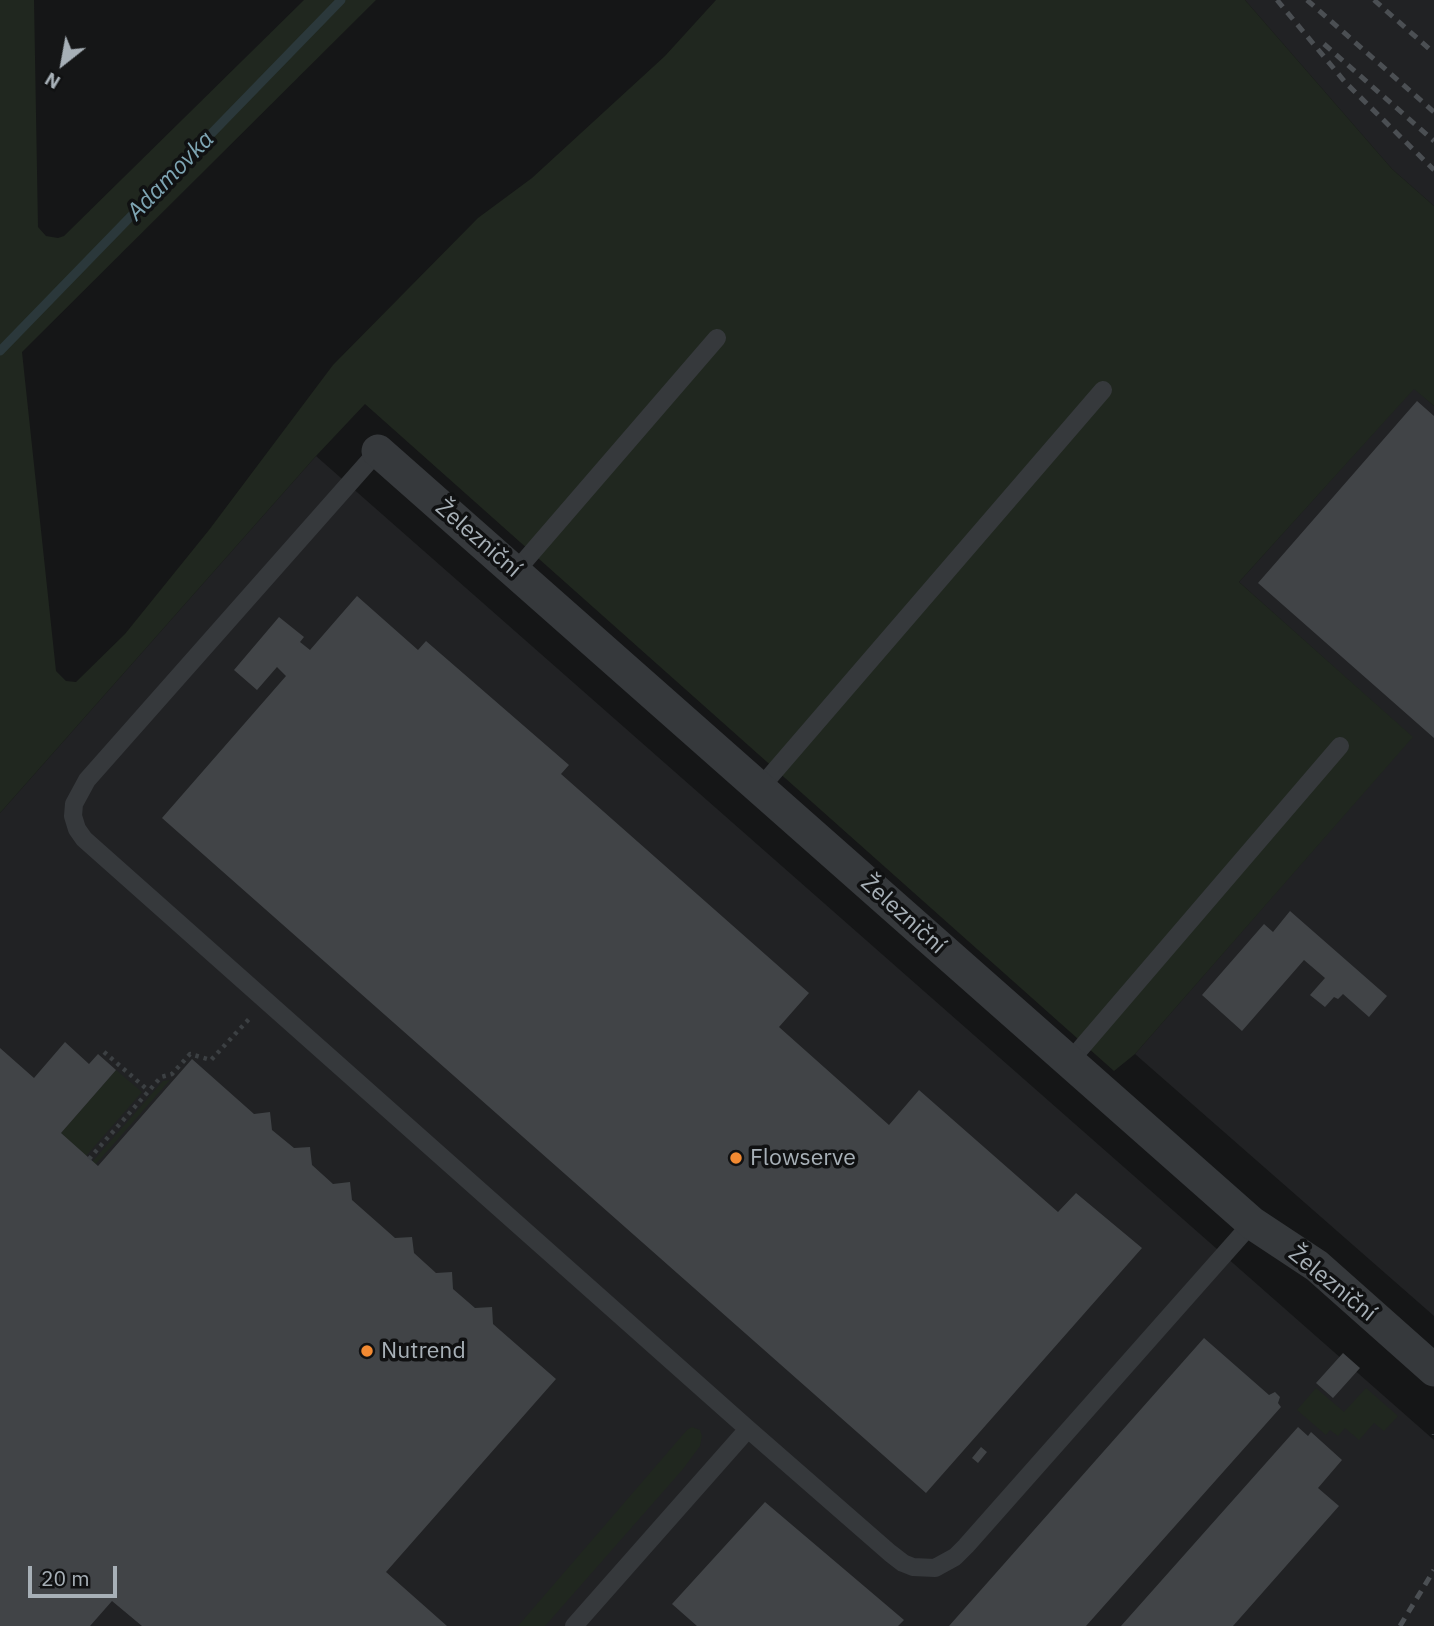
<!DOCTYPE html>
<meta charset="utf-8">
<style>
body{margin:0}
#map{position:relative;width:1434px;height:1626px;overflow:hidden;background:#151617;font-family:"IBM Plex Sans",sans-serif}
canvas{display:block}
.north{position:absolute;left:28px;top:28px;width:70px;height:70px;-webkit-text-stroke:5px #101112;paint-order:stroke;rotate:211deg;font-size:19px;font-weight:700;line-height:28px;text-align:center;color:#a7b0b7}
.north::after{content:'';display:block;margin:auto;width:24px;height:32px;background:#a7b0b7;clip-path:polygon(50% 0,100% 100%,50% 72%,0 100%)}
.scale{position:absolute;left:28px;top:1566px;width:89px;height:32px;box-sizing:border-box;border:4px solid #a7b0b7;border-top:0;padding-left:9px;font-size:21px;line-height:24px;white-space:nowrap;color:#a7b0b7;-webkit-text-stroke:5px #101112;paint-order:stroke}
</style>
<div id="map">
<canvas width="1434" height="1626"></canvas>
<div class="north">N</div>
<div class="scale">20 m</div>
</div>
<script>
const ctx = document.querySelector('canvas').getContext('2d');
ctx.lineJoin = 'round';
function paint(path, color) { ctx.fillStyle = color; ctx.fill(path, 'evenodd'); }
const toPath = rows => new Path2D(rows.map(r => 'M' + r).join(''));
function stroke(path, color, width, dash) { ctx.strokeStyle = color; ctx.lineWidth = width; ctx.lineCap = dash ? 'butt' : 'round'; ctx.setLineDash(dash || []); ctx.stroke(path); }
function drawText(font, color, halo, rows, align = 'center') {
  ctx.font = font + ' "IBM Plex Sans",sans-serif'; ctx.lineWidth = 7; ctx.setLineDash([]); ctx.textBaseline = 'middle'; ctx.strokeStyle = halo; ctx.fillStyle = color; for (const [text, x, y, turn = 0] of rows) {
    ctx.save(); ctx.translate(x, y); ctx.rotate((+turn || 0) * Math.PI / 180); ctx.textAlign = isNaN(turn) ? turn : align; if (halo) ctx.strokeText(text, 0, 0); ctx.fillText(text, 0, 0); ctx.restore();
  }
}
paint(toPath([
 [1245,0,1434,0,1434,206,1392,169],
 [1414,388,1434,406,1434,1316,1135,1054,1412,737,1239,582],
 [316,456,1434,1440,1434,1626,0,1626,0,813]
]), '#212224');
paint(toPath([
 [0,0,34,0,38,227,46,236,58,238,64,236,304,0,376,0,22,352,56,671,66,681,76,682,125,634,209,530,333,365,478,218,532,178,665,56,716,0,1245,0,1392,169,1434,206,1434,406,1414,389,1239,582,1413,737,1135,1054,1114,1071,365,404,316,456,0,813],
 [116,1070,142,1092,86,1156,61,1133],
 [170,1080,96,1164,92,1162,163,1081],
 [1316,1388,1344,1412,1366,1388,1398,1416,1384,1431,1374,1423,1359,1440,1345,1428,1338,1436,1330,1430,1326,1435,1297,1410],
 [692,1427,700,1430,702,1436,700,1446,683,1469,545,1626,518,1626,687,1430]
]), '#20271f');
stroke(toPath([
 [0,351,341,0]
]), '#2b383b', 9);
paint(toPath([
 [1417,401,1434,416,1434,738,1258,583],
 [357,596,418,650,426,641,569,765,561,774,809,993,779,1027,889,1125,919,1090,1058,1212,1076,1193,1142,1248,926,1493,162,818,286,676,277,667,257,690,234,670,279,617,304,637,300,642,310,650],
 [1290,911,1387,996,1369,1017,1343,994,1338,999,1334,997,1325,1007,1310,995,1325,978,1304,960,1242,1031,1202,995,1264,924,1273,932],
 [65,1042,89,1064,98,1054,116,1070,61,1133,98,1166,192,1059,254,1114,270,1112,272,1130,294,1148,310,1147,312,1165,333,1184,350,1182,352,1200,395,1238,412,1237,414,1253,436,1273,452,1272,453,1289,475,1308,492,1307,493,1324,556,1379,386,1572,447,1626,142,1626,112,1601,90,1626,0,1626,0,1048,34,1078],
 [1204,1338,1269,1395,1275,1392,1280,1397,1278,1403,1281,1407,1086,1626,949,1626],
 [1343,1353,1360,1368,1333,1398,1316,1383],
 [1298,1427,1308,1436,1311,1432,1342,1460,1318,1488,1339,1506,1233,1626,1121,1626],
 [981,1447,987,1452,978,1463,972,1458],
 [765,1502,904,1620,898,1626,697,1626,672,1604]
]), '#414447');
stroke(toPath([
 [104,1052,149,1091],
 [89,1159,161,1077,172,1074,190,1054,211,1060,250,1018],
 [1434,1434,1434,1435]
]), '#3c4043', 4.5, [3.5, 5]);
stroke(toPath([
 [378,451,87,780,74,804,73,816,77,829,84,839,748,1429,890,1553,903,1563,913,1567,935,1568,955,1557,966,1546,1252,1223],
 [515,572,717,338],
 [760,788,1103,390],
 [1069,1062,1340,746],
 [574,1626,748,1429]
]), '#36393c', 18);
stroke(toPath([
 [378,451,1252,1223,1317,1266,1434,1370]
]), '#36393c', 33);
stroke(toPath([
 [1277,0,1345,82,1434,170],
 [1307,0,1434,112],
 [1374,0,1434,53],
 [1324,44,1434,141],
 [1400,1626,1434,1570]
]), '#4b4f53', 5, [9, 7]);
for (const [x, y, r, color] of [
 [736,1158,7,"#f28a32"],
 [367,1351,7,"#f28a32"]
]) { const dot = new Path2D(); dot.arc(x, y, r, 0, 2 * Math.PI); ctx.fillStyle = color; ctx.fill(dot); stroke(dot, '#101112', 2.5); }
drawText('23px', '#a7b0b7', '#101112', [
 ["Železniční",478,539,41],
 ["Železniční",903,915,42],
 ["Železniční",1332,1284,39]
]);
drawText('23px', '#a7b0b7', '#101112', [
 ["Flowserve",750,1158],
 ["Nutrend",381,1351]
], 'left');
drawText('italic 24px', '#7ea5b3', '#101112', [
 ["Adamovka",171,176,-46]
]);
</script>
